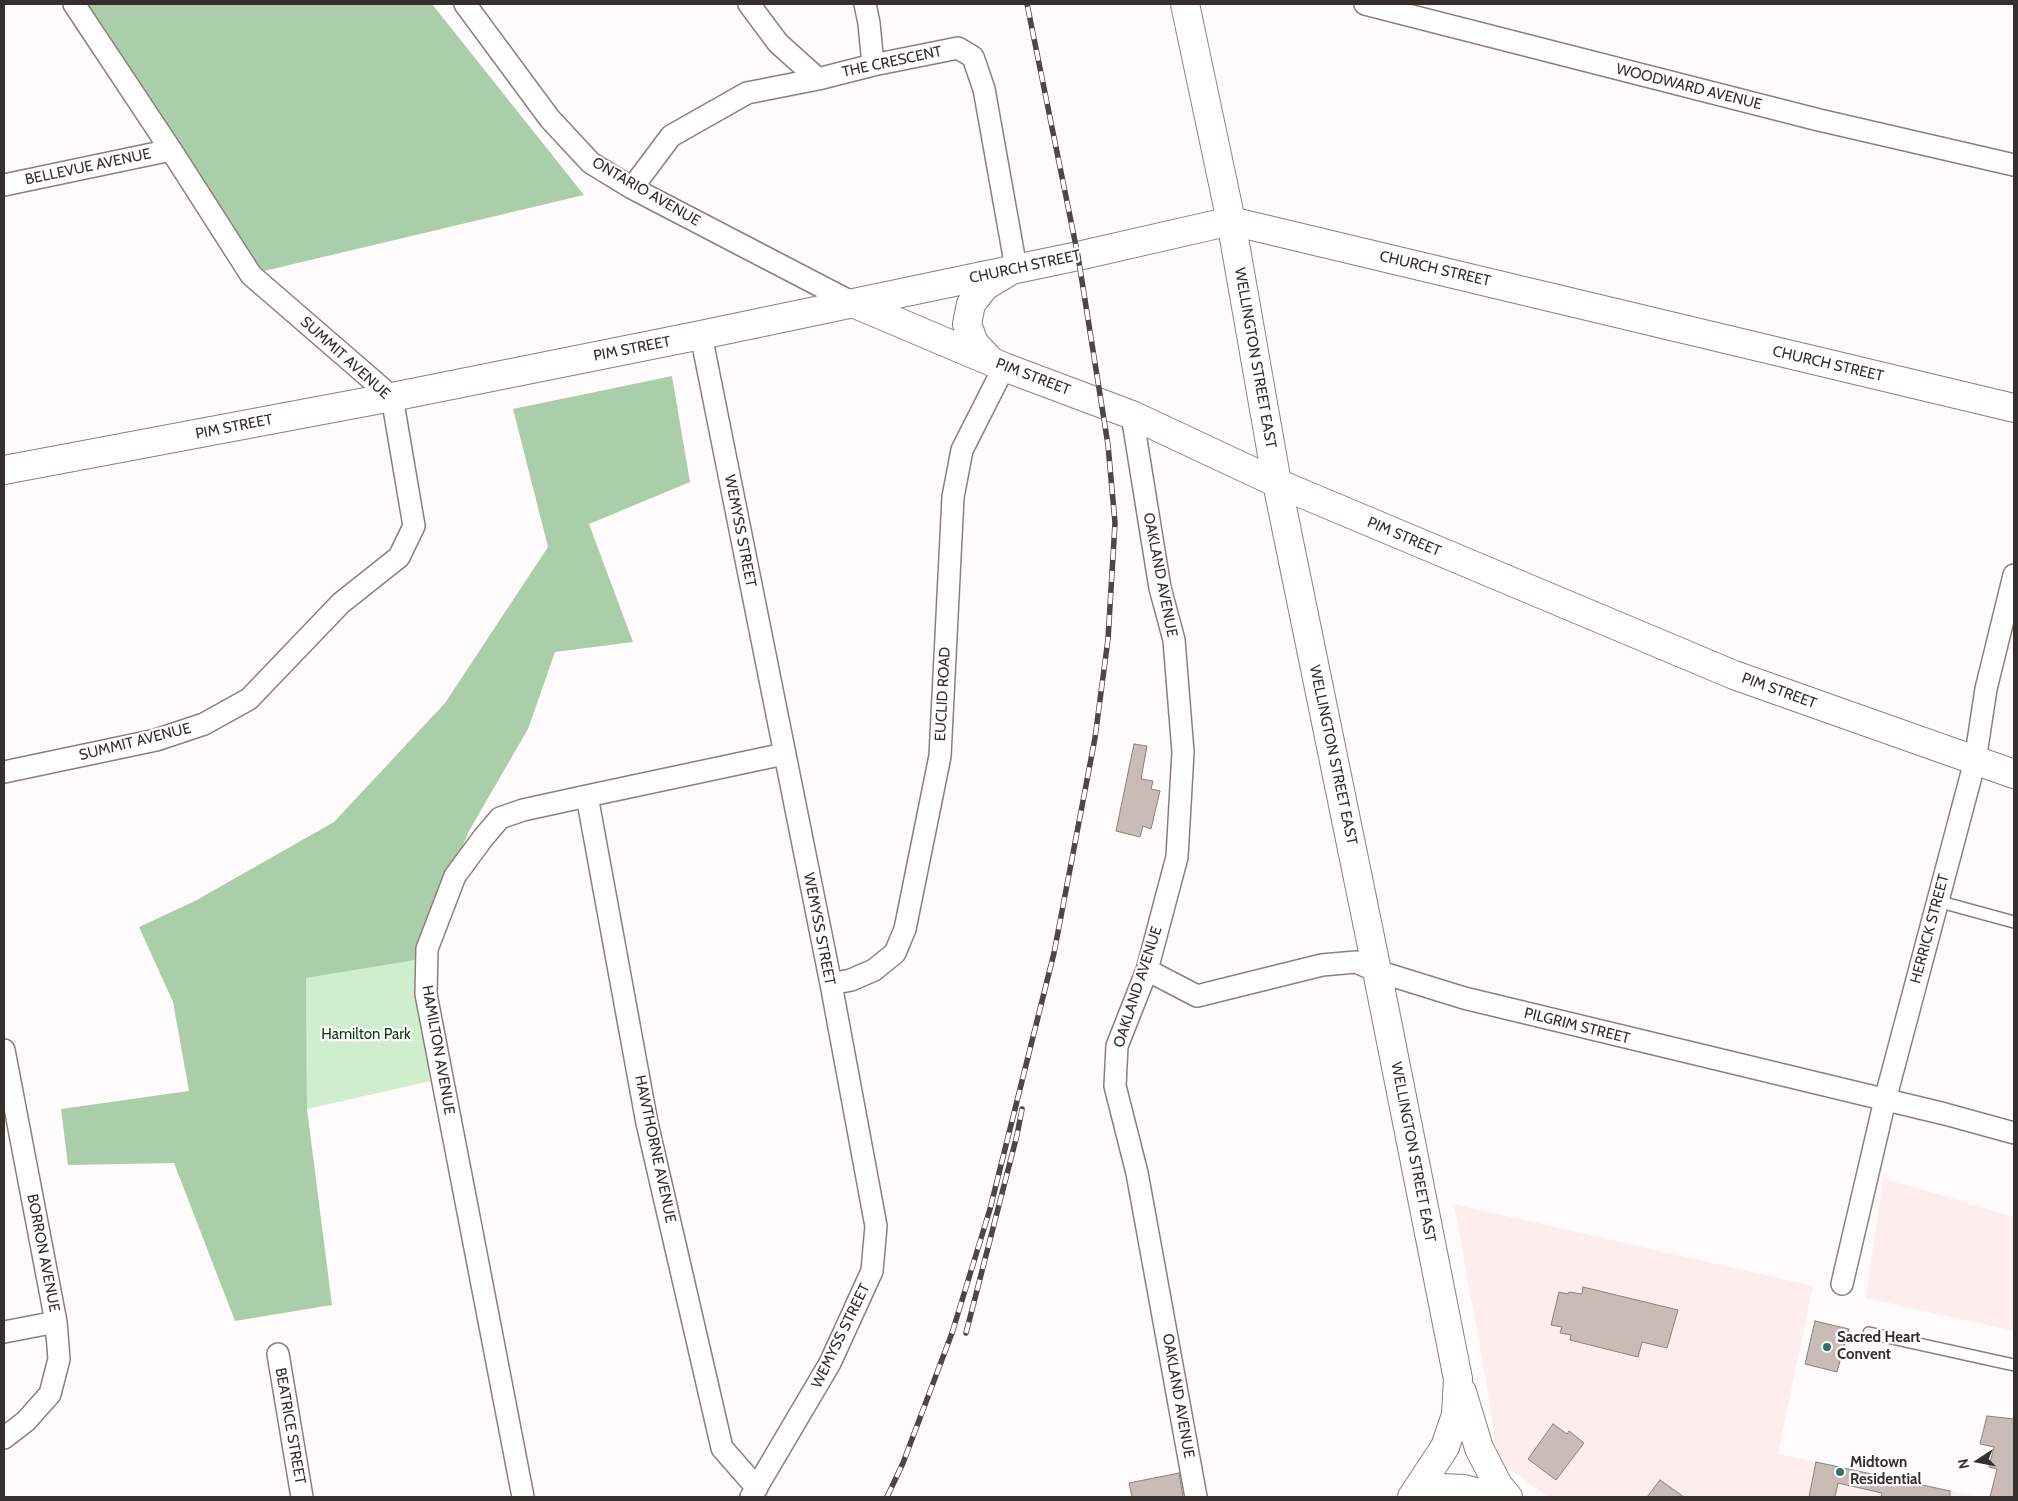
<!DOCTYPE html>
<style>
body{margin:0}
#map{position:relative;width:2018px;height:1501px;overflow:hidden;background:#fefbfa;font-family:Cabin,sans-serif}
canvas{display:block}
.frame{position:absolute;inset:0;border:5px solid #352f2d;pointer-events:none}
.north{position:absolute;left:1953px;top:1436px;width:50px;height:50px;-webkit-text-stroke:4px #fff;paint-order:stroke;rotate:259deg;font-size:14px;font-weight:700;line-height:20px;text-align:center;color:#352f2d}
.north::after{content:'';display:block;margin:auto;width:18px;height:22px;background:#352f2d;clip-path:polygon(50% 0,100% 100%,50% 72%,0 100%)}
</style>
<div id="map">
<canvas width="2018" height="1501"></canvas>
<div class="frame"></div>
<div class="north">N</div>
</div>
<script>
const ctx = document.querySelector('canvas').getContext('2d');
ctx.lineJoin = 'round';
function paint(path, color) { ctx.fillStyle = color; ctx.fill(path, 'evenodd'); }
const toPath = rows => new Path2D(rows.map(r => 'M' + r).join(''));
function stroke(path, color, width, dash) { ctx.strokeStyle = color; ctx.lineWidth = width; ctx.lineCap = dash ? 'butt' : 'round'; ctx.setLineDash(dash || []); ctx.stroke(path); }
function drawText(font, color, halo, rows, align = 'center') {
  ctx.font = font + ' Cabin,sans-serif'; ctx.lineWidth = 4.5; ctx.setLineDash([]); ctx.textBaseline = 'middle'; ctx.strokeStyle = halo; ctx.fillStyle = color; for (const [text, x, y, turn = 0] of rows) {
    ctx.save(); ctx.translate(x, y); ctx.rotate((+turn || 0) * Math.PI / 180); ctx.textAlign = isNaN(turn) ? turn : align; if (halo) ctx.strokeText(text, 0, 0); ctx.fillText(text, 0, 0); ctx.restore();
  }
}
paint(toPath([
 [1883,1178,2014,1217,2014,1331,1866,1298],
 [1454,1204,1813,1286,1778,1454,1980,1497,1548,1497,1498,1460,1486,1380]
]), '#feeded');
paint(toPath([
 [416,960,431,1081,307,1109,306,978]
]), '#ceeecd');
paint(toPath([
 [87,4,432,4,584,195,260,272],
 [672,376,690,482,589,524,633,642,555,652,528,729,469,831,416,960,306,978,307,1109,332,1305,235,1321,174,1163,68,1165,61,1109,189,1091,173,1002,139,927,195,901,334,822,445,703,548,547,513,409]
]), '#abceaa');
const building = toPath([
 [1134,744,1147,746,1141,779,1153,781,1151,789,1160,791,1151,829,1143,826,1140,837,1116,831,1134,744],
 [1583,1287,1678,1310,1667,1348,1642,1342,1638,1357,1570,1340,1571,1335,1560,1333,1562,1327,1551,1325,1559,1292,1568,1294,1569,1292,1582,1294,1583,1287],
 [1815,1321,1849,1329,1837,1372,1805,1364,1815,1321],
 [1987,1416,2014,1419,2014,1497,1990,1497,1997,1469,1989,1467,1994,1447,1980,1444,1987,1416],
 [1553,1424,1567,1434,1569,1431,1584,1443,1556,1480,1528,1459,1553,1424],
 [1816,1462,1950,1491,1950,1497,1881,1497,1882,1493,1838,1483,1835,1497,1809,1497,1816,1462],
 [1179,1473,1183,1497,1132,1497,1129,1483,1179,1473],
 [1660,1480,1684,1497,1647,1497,1660,1480]
]);
paint(building, '#c9bbb5');
stroke(building, '#8d807a', 1);
const service = toPath([
 [1937,901,2014,922],
 [1869,1333,2014,1365]
]);
const minor = toPath([
 [465,4,550,119,591,163,632,188,853,303],
 [749,4,778,43,818,79],
 [865,4,869,23,873,65],
 [1365,4,1819,120,2014,165],
 [4,185,171,150],
 [632,188,671,136,747,93,818,79,873,65,958,48,973,57,984,89,1016,268],
 [701,335,831,984,876,1226,872,1271,830,1363,751,1497],
 [1132,415,1160,588,1174,640,1183,752,1177,857,1147,970,1117,1046,1115,1086,1137,1173,1196,1497],
 [4,772,156,740,204,724,249,699,341,603,399,557,414,526,392,397,251,275,171,150,74,4],
 [587,796,647,1123,722,1448,757,1488],
 [1147,970,1197,996,1322,965,1356,962,1377,971,1464,998,1945,1114,2014,1133],
 [831,984,851,980,874,970,895,953,905,929,940,756,953,497,962,450,1004,367],
 [4,1050,56,1322,59,1359,50,1394,26,1421,4,1438],
 [1842,1284,1885,1100,1975,761,1986,689,2014,575],
 [4,1332,56,1322],
 [278,1354,302,1497],
 [523,1497,426,994,427,949,455,876,483,838,500,818,523,810,587,796,784,754]
]);
const tertiary = toPath([
 [1231,221,2014,408],
 [1277,483,1734,675,2014,774]
]);
const secondary = toPath([
 [1185,4,1231,221,1277,483,1377,971,1458,1379,1456,1415,1445,1447,1412,1497],
 [853,303,1004,367,1132,415,1277,483],
 [991,361,974,343,967,324,971,304,985,286,1007,273],
 [4,470,392,397,701,335,1078,256,1231,221],
 [1462,1392,1479,1448,1498,1485,1508,1497],
 [1414,1494,1441,1488,1464,1489,1495,1497]
]);
stroke(service, '#8c7f79', 14);
stroke(minor, '#8c7f79', 24);
stroke(tertiary, '#8c7f79', 30);
stroke(secondary, '#8c7f79', 30);
stroke(service, '#fff', 11);
stroke(minor, '#fff', 21);
stroke(tertiary, '#fff', 28);
stroke(secondary, '#fff', 28);
const rail = toPath([
 [966,1333,1017,1135,1022,1109],
 [887,1497,903,1463,952,1333,990,1209,1054,953,1095,738,1108,639,1115,523,1108,445,1078,256,1027,4]
]);
stroke(rail, '#4c4644', 5.5);
stroke(rail, '#fff', 4, [11]);
for (const [x, y, r, color] of [
 [1827,1347,5,"#2f7365"],
 [1840,1472,5,"#2f7365"]
]) { const dot = new Path2D(); dot.arc(x, y, r, 0, 2 * Math.PI); ctx.fillStyle = color; ctx.fill(dot); stroke(dot, '#fff', 2); }
drawText('15px', '#352f2d', '#fff', [
 ["THE CRESCENT",892,62,-12],
 ["WOODWARD AVENUE",1689,87,14],
 ["BELLEVUE AVENUE",88,167,-12],
 ["ONTARIO AVENUE",646,192,30],
 ["CHURCH STREET",1025,267,-12],
 ["CHURCH STREET",1435,269,13],
 ["PIM STREET",632,349,-11],
 ["SUMMIT AVENUE",345,358,42],
 ["WELLINGTON STREET EAST",1255,358,80],
 ["CHURCH STREET",1828,364,13],
 ["PIM STREET",1033,377,21],
 ["PIM STREET",234,427,-11],
 ["WEMYSS STREET",740,531,79],
 ["PIM STREET",1404,537,23],
 ["OAKLAND AVENUE",1160,575,79],
 ["PIM STREET",1779,691,20],
 ["EUCLID ROAD",943,694,-87],
 ["SUMMIT AVENUE",135,742,-14],
 ["WELLINGTON STREET EAST",1333,755,78],
 ["WEMYSS STREET",819,929,79],
 ["HERRICK STREET",1930,929,-75],
 ["OAKLAND AVENUE",1138,987,-72],
 ["PILGRIM STREET",1577,1026,14],
 ["HAMILTON AVENUE",438,1050,80],
 ["HAWTHORNE AVENUE",655,1149,78],
 ["WELLINGTON STREET EAST",1413,1152,79],
 ["BORRON AVENUE",43,1253,79],
 ["WEMYSS STREET",841,1336,-64],
 ["OAKLAND AVENUE",1178,1396,80],
 ["BEATRICE STREET",290,1426,80]
]);
drawText('15px', '#053808', '#fff', [
 ["Hamilton Park",366,1035]
]);
drawText('bold 15px', '#352f2d', '#fff', [
 ["Sacred Heart",1837,1338],
 ["Convent",1837,1355],
 ["Midtown",1850,1463],
 ["Residential",1850,1480]
], 'left');
</script>
